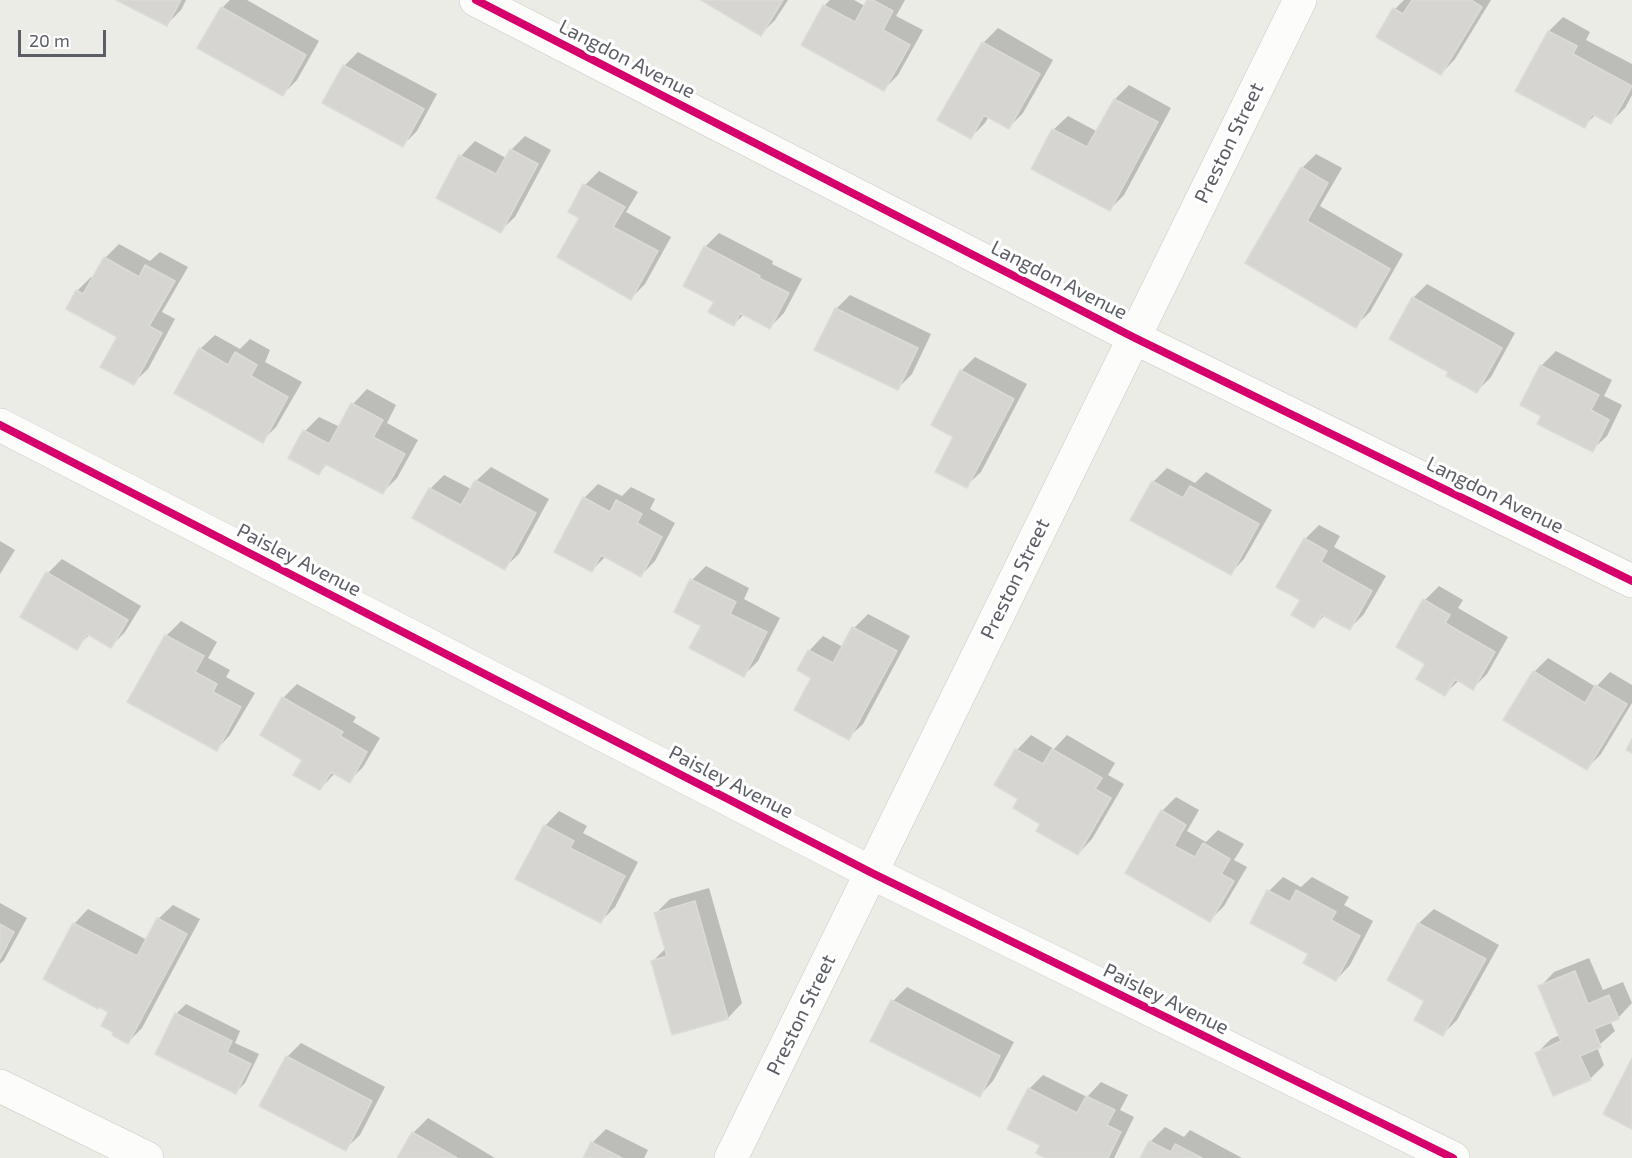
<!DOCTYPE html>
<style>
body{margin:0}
#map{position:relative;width:1632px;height:1158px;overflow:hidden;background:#ecece6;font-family:"Exo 2",sans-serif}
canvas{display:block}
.scale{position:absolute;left:18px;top:30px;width:88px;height:27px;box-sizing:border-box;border:3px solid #5b5e65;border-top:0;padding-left:8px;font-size:18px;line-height:21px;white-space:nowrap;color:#5b5e65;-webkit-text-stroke:4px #fff;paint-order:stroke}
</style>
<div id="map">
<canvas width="1632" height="1158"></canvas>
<div class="scale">20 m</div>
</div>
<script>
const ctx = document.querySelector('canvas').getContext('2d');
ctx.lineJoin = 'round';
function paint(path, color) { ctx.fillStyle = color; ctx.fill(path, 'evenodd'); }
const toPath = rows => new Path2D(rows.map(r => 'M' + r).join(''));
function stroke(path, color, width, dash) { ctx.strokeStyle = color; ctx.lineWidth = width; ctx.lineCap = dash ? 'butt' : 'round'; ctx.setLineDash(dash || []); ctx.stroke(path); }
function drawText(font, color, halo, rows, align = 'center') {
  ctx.font = font + ' "Exo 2",sans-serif'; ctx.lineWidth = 6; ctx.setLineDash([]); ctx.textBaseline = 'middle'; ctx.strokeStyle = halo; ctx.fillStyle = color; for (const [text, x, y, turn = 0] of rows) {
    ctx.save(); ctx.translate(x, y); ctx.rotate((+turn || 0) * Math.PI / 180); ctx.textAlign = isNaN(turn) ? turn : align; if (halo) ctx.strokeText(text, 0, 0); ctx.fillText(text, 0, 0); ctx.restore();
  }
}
paint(toPath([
 [119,0,186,0,181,10,167,24],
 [230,0,247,0,319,41,297,80,283,94,222,8],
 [704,0,788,0,775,20,761,34],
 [830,0,854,0,865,6,869,0,905,0,896,16,923,30,898,75,884,89,824,6],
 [1404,0,1491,0,1455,59,1441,74,1395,9],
 [1563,17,1590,32,1586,40,1632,64,1632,95,1625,108,1611,122,1596,114,1584,126,1549,31],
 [998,28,1053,60,1023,113,1009,127,989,116,985,123,971,137,940,119,983,43],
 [358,52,437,94,417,131,403,145,344,66],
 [1129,85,1171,108,1124,195,1110,209,1053,130,1068,116,1098,132,1115,99],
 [525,136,551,150,515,217,500,231,438,197,461,156,475,141,506,158,511,150],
 [1316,154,1342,168,1320,206,1403,254,1370,312,1355,326,1247,263,1302,168],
 [599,171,638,192,626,212,671,237,645,284,631,298,581,218,585,185],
 [719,233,773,261,772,264,802,279,784,313,770,327,744,314,734,324,716,301,705,247],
 [119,244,150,261,160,252,188,267,162,312,175,319,148,369,133,383,119,336,77,291,91,277,94,278,105,258],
 [1427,284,1515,333,1491,377,1477,391,1450,371,1413,298],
 [850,295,931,334,912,374,898,388,836,309],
 [215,335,240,349,250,339,270,350,265,362,302,382,276,427,262,441,200,349],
 [1556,351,1612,380,1604,396,1622,405,1607,436,1592,450,1543,415,1522,404,1541,366],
 [975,357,1027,384,981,472,966,486,955,436,961,371],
 [367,389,396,405,387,423,418,440,397,478,383,492,328,463,319,473,305,431,319,417,340,427,353,404],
 [491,467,549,499,519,554,504,568,430,489,444,475,471,489,476,481],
 [1167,468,1195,483,1206,472,1272,510,1244,559,1230,574,1153,482],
 [598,484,622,496,631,487,655,499,650,509,675,523,655,561,641,575,606,556,592,570,584,498],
 [1319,525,1340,536,1334,547,1386,576,1364,614,1350,628,1325,615,1314,626,1302,600,1305,539],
 [0,541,15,550,0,574],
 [62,559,141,606,125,632,111,646,90,634,76,648,48,573],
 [706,566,749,588,744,599,780,618,758,661,744,675,703,625,676,611,692,580],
 [1439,586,1463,600,1458,608,1508,637,1487,674,1473,688,1459,680,1445,694,1427,663,1425,600],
 [868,614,910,636,863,724,848,738,813,677,799,669,809,651,823,636,843,647,854,628],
 [181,621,217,642,208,658,230,670,226,677,255,693,230,735,216,750,129,701,166,636],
 [1548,658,1596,687,1610,672,1632,685,1632,703,1601,754,1587,768,1534,672],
 [297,684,356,717,353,722,380,738,363,767,349,781,335,773,320,789,304,760,283,698],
 [1031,735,1054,749,1067,735,1115,763,1108,775,1124,784,1092,839,1078,854,1042,823,1020,798,996,785,1017,750],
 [1176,797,1199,810,1187,831,1206,842,1218,830,1244,844,1234,860,1247,867,1224,906,1210,920,1127,872,1162,811],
 [559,811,587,826,583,833,638,862,615,907,601,921,545,826],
 [1283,877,1301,887,1312,877,1349,897,1344,905,1373,921,1350,965,1336,980,1310,954,1269,891],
 [709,888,742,1003,728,1018,673,1033,653,961,666,948,656,913,670,899],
 [0,903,27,918,4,960,0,964],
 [173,905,200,919,142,1028,128,1042,110,1011,45,978,74,924,88,909,147,940,158,919],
 [1434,909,1499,945,1457,1020,1443,1034,1426,1000,1389,979,1419,923],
 [1589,958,1603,990,1623,982,1632,1003,1618,1018,1610,1021,1615,1031,1597,1047,1604,1065,1590,1079,1537,1053,1551,1039,1560,1035,1540,987,1554,972],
 [907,987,1014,1042,993,1081,979,1096,893,1001],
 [186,1004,240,1031,235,1043,259,1054,245,1083,236,1092,176,1014],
 [301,1043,385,1087,360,1135,345,1149,287,1057],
 [1043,1075,1087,1097,1101,1082,1128,1095,1120,1110,1134,1117,1114,1158,1049,1158,1042,1145,1029,1089],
 [428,1118,495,1158,399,1158,413,1133],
 [1165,1127,1184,1137,1190,1130,1242,1158,1141,1158,1150,1142],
 [606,1129,648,1150,644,1158,584,1158,592,1143]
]), '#0003');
const building = toPath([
 [116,0,181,0,167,26,116,0],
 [701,0,783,0,761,36,701,0],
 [867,0,873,0,893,11,883,30,910,45,884,91,801,45,823,5,855,22,867,0],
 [1412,0,1471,0,1482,7,1441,75,1376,37,1393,8,1403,14,1412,0],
 [221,7,306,55,283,96,197,48,221,7],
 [1548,31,1577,46,1573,54,1632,86,1611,124,1592,114,1585,128,1515,91,1548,31],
 [982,42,1040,74,1009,129,984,115,971,139,937,120,982,42],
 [343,65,424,109,403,147,322,103,343,65],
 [1114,99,1158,122,1110,211,1031,169,1052,129,1087,147,1114,99],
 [510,149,538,164,501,233,436,198,459,155,496,174,510,149],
 [1301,167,1328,183,1307,221,1390,269,1356,328,1245,263,1301,167],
 [583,184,625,207,613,227,658,251,631,300,557,257,579,218,568,212,583,184],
 [704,246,760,276,759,278,789,293,770,329,740,313,734,326,708,312,714,302,683,286,704,246],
 [104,257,139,277,145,265,175,281,149,326,162,333,134,385,100,367,117,337,66,309,76,290,83,294,104,257],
 [1412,297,1502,348,1477,393,1446,376,1448,372,1389,339,1412,297],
 [835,308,918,348,898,390,814,350,835,308],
 [199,348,228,365,235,352,257,365,251,376,288,397,263,443,174,393,199,348],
 [1540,365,1599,395,1591,410,1609,420,1593,452,1537,424,1541,416,1520,405,1540,365],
 [960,370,1014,399,967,488,935,472,953,437,931,425,960,370],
 [351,403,383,420,373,437,405,454,383,494,325,464,319,475,288,458,303,430,329,444,351,403],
 [475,480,536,513,505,570,412,518,429,488,461,505,475,480],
 [1152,481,1183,498,1190,486,1259,524,1231,575,1130,520,1152,481],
 [583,497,610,512,616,500,642,514,637,523,662,537,641,577,601,555,592,572,554,552,583,497],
 [1304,538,1327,551,1321,562,1372,591,1350,630,1322,615,1314,628,1291,615,1300,600,1276,587,1304,538],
 [46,572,128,620,111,648,87,634,77,650,20,617,46,572],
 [690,579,736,602,730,614,767,632,744,677,689,648,701,626,674,612,690,579],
 [1423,599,1450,615,1445,623,1495,652,1473,690,1455,679,1445,696,1416,679,1425,664,1396,647,1423,599],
 [852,627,897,651,849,740,794,710,811,678,797,670,808,650,833,663,852,627],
 [165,635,204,656,195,672,217,684,213,692,241,707,217,751,127,702,165,635],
 [1533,671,1585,703,1595,685,1627,704,1587,770,1503,720,1533,671],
 [282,697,343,732,340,736,367,752,350,783,331,772,320,790,293,775,302,760,260,735,282,697],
 [1632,739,1632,753,1626,750,1632,739],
 [1015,749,1043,764,1052,749,1102,778,1095,789,1111,798,1078,855,1036,831,1040,824,1013,808,1018,799,994,785,1015,749],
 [1161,810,1186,825,1174,846,1195,857,1203,843,1230,859,1221,874,1234,881,1210,922,1125,873,1161,810],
 [544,825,574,841,570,848,625,876,601,923,515,879,544,825],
 [1267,890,1290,902,1296,890,1336,912,1331,920,1360,936,1336,981,1303,963,1308,954,1250,923,1267,890],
 [695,901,728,1019,672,1035,651,961,667,956,654,913,695,901],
 [157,918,187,934,128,1044,112,1035,113,1032,101,1026,108,1012,99,1007,98,1009,43,979,73,923,137,956,157,918],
 [1418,923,1486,959,1443,1036,1414,1020,1424,1001,1387,980,1418,923],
 [0,924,14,932,0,959,0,924],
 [1575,971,1588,1004,1609,995,1619,1019,1594,1029,1601,1047,1580,1056,1591,1080,1553,1096,1535,1053,1561,1041,1538,986,1575,971],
 [891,1000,1000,1056,980,1097,870,1041,891,1000],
 [175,1013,232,1041,227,1052,251,1064,236,1094,155,1054,175,1013],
 [286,1056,372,1101,346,1151,259,1106,286,1056],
 [1632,1058,1632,1129,1603,1114,1632,1058],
 [1028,1088,1077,1113,1086,1096,1115,1110,1107,1125,1121,1132,1108,1158,1045,1158,1036,1153,1040,1145,1007,1129,1028,1088],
 [412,1132,457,1158,397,1158,412,1132],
 [1149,1141,1171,1152,1175,1144,1202,1158,1140,1158,1149,1141],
 [591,1142,622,1158,583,1158,591,1142]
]);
paint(building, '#d6d5d1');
stroke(building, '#dcdbd6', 1.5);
const minor = toPath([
 [476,0,1133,337,1632,581],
 [0,425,872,873,1453,1158],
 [0,1086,147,1158],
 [731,1158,1300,0]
]);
stroke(minor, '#c8c8c8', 34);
stroke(minor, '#fcfcfb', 33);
stroke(toPath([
 [476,0,1133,337,1632,581],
 [0,425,872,873,1453,1158]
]), '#d6006c', 8);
drawText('20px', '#5b5e65', '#fff', [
 ["Langdon Avenue",627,59,27],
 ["Preston Street",1229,143,-64],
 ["Langdon Avenue",1059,280,27],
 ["Langdon Avenue",1495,495,26],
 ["Paisley Avenue",299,560,27],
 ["Preston Street",1015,579,-64],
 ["Paisley Avenue",731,782,27],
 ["Paisley Avenue",1166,999,26],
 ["Preston Street",801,1015,-64]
]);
</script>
